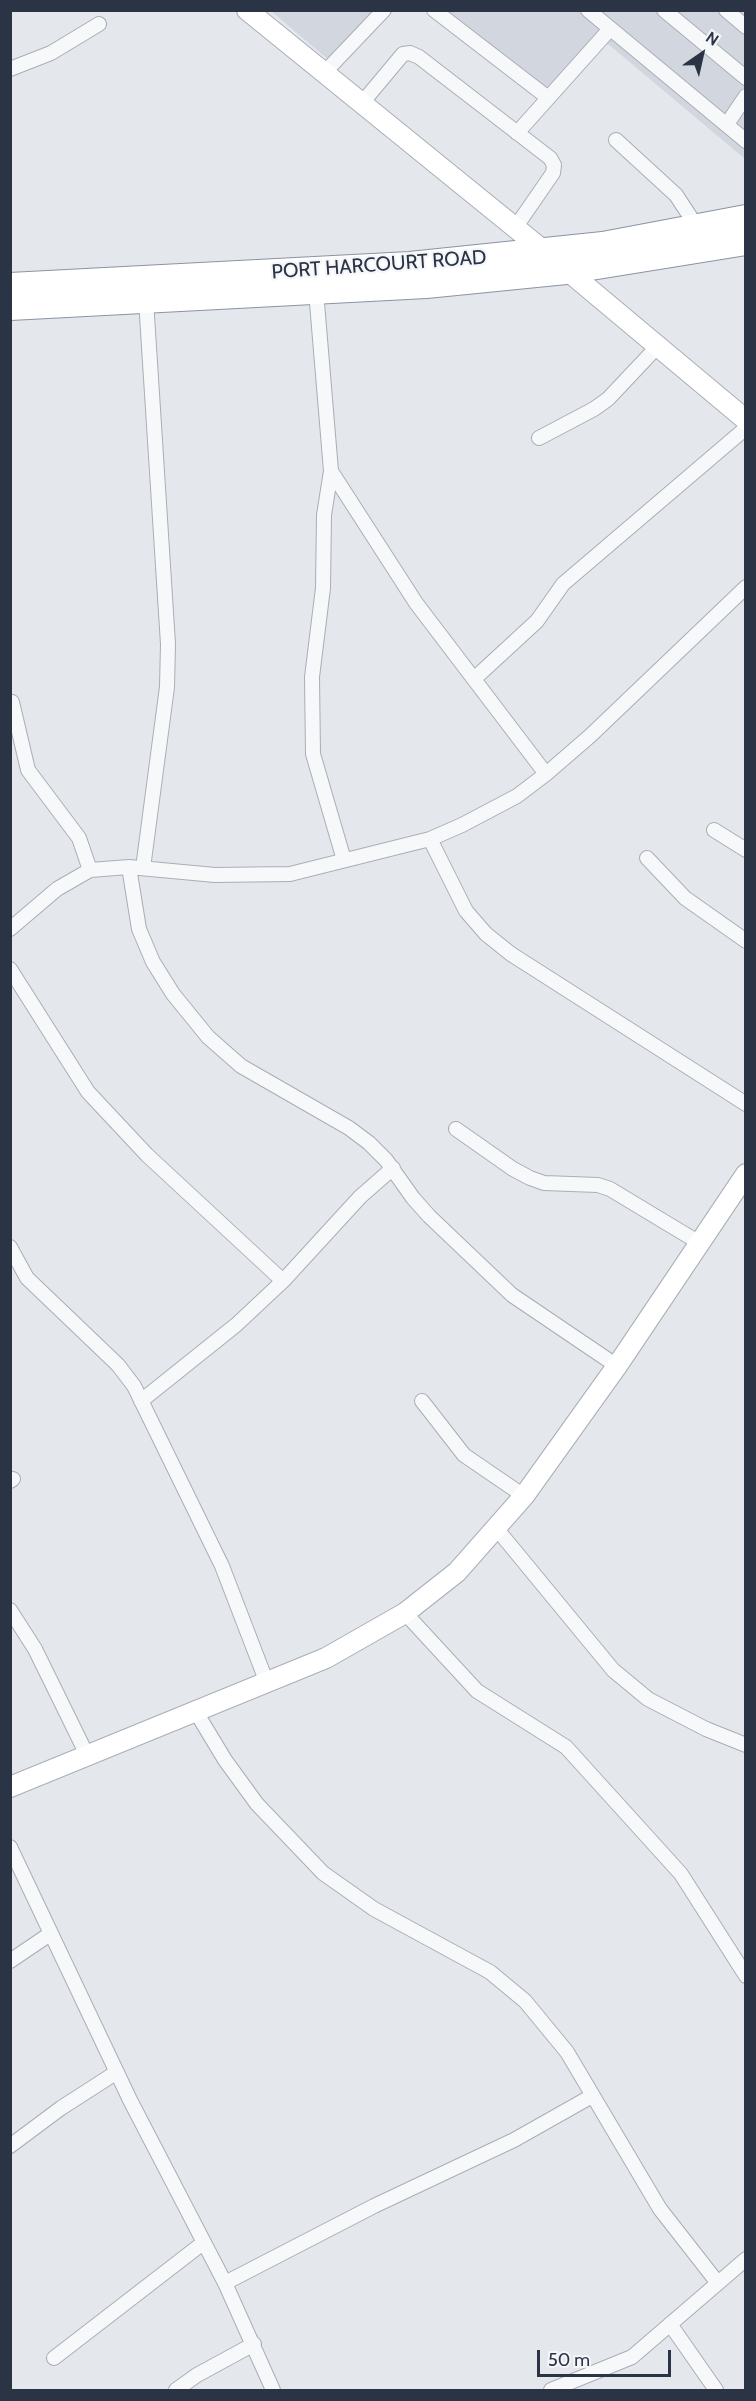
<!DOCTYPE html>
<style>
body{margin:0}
#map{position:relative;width:756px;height:2401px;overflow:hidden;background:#e4e7ec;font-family:Cabin,sans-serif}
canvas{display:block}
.frame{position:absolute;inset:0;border:12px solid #2b3445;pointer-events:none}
.north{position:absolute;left:672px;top:24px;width:60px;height:60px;-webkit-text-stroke:4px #f4f6f9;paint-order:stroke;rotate:34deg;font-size:16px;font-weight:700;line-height:24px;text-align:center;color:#2b3445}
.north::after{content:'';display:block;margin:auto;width:21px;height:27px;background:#2b3445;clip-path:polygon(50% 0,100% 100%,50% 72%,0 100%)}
.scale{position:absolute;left:537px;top:2350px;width:134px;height:27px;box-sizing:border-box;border:3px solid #2b3445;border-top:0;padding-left:8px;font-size:18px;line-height:21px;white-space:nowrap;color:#2b3445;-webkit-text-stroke:4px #f4f6f9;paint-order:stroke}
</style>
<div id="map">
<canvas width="756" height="2401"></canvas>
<div class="frame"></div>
<div class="north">N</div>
<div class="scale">50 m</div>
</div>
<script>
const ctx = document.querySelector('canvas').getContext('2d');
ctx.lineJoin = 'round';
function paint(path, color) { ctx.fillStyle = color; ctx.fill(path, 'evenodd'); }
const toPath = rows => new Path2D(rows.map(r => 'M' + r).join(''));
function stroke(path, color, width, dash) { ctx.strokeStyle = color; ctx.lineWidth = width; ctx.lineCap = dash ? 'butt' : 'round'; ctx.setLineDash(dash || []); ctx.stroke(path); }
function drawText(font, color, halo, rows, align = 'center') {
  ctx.font = font + ' Cabin,sans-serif'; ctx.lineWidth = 4.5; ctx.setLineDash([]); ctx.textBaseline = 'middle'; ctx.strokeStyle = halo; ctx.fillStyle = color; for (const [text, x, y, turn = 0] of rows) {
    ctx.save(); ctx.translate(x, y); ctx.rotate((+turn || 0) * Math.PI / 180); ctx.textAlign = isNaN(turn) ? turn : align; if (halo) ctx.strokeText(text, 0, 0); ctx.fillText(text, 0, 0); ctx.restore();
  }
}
paint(toPath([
 [271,11,383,11,330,61],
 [437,11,745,11,745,159,601,38,545,94]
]), '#d2d6de');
const street = toPath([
 [434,10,547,97],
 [588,10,746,141],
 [664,10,746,78],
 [726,10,746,27],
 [10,69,51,53,99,24],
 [324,73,384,10],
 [362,103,403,54,410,53,419,57,550,158,554,165,553,173,515,228],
 [727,124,746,96],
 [517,133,610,29],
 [616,140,676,195,697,227],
 [316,291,331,471,324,515,323,588,312,677,313,754,344,860],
 [539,438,594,409,608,399,657,347],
 [331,471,416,603,546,774],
 [474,679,537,621,563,584,746,428],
 [12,702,28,770,79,838,90,870],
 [714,830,746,850],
 [430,839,466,911,486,934,511,954,746,1104],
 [647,858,685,898,746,941],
 [129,867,139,929,153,962,173,994,208,1037,241,1066,349,1128,369,1143,386,1160,413,1198,429,1216,512,1295,617,1366],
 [143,868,167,687,168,644,146,300],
 [10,929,57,889,90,870,129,867,215,875,290,874,430,839,462,825,517,796,546,774,590,736,746,587],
 [10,969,88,1092,147,1155,283,1281],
 [456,1129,513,1169,530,1178,544,1183,598,1185,610,1189,698,1242],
 [10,1247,27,1278,118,1365,134,1386,222,1566,267,1683],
 [141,1401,236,1325,283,1281,360,1197,393,1168],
 [422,1401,464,1455,524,1496],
 [10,1481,13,1479],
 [496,1528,613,1670,648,1699,706,1729,746,1745],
 [10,1610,35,1649,88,1757],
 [405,1613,477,1691,566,1747,681,1874,746,1976],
 [196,1712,225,1760,257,1804,323,1873,374,1909,490,1972,525,2001,567,2052,660,2209,717,2282],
 [10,1847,130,2100,225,2283,273,2390],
 [10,1961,50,1934],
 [10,2146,61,2108,117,2072],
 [225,2283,374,2206,514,2140,592,2096],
 [670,2324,716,2390],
 [54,2358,203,2243],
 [176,2390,197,2375,254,2344],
 [551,2390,632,2357,746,2259]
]);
const secondary = toPath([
 [247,10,544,251,746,420],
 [10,1787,326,1658,405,1613,457,1572,524,1496,617,1366,746,1174]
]);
const highway = toPath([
 [10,286,410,265,603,245,746,218],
 [10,307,426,285,566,271,746,242]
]);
stroke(street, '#a9aeb7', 16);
stroke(secondary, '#a9aeb7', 22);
stroke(highway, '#8b94a3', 28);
stroke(street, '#f7f8fa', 14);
stroke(secondary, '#fff', 20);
stroke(highway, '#fff', 26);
drawText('20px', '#2b3445', '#f4f6f9', [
 ["PORT HARCOURT ROAD",379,265,-4]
]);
</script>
